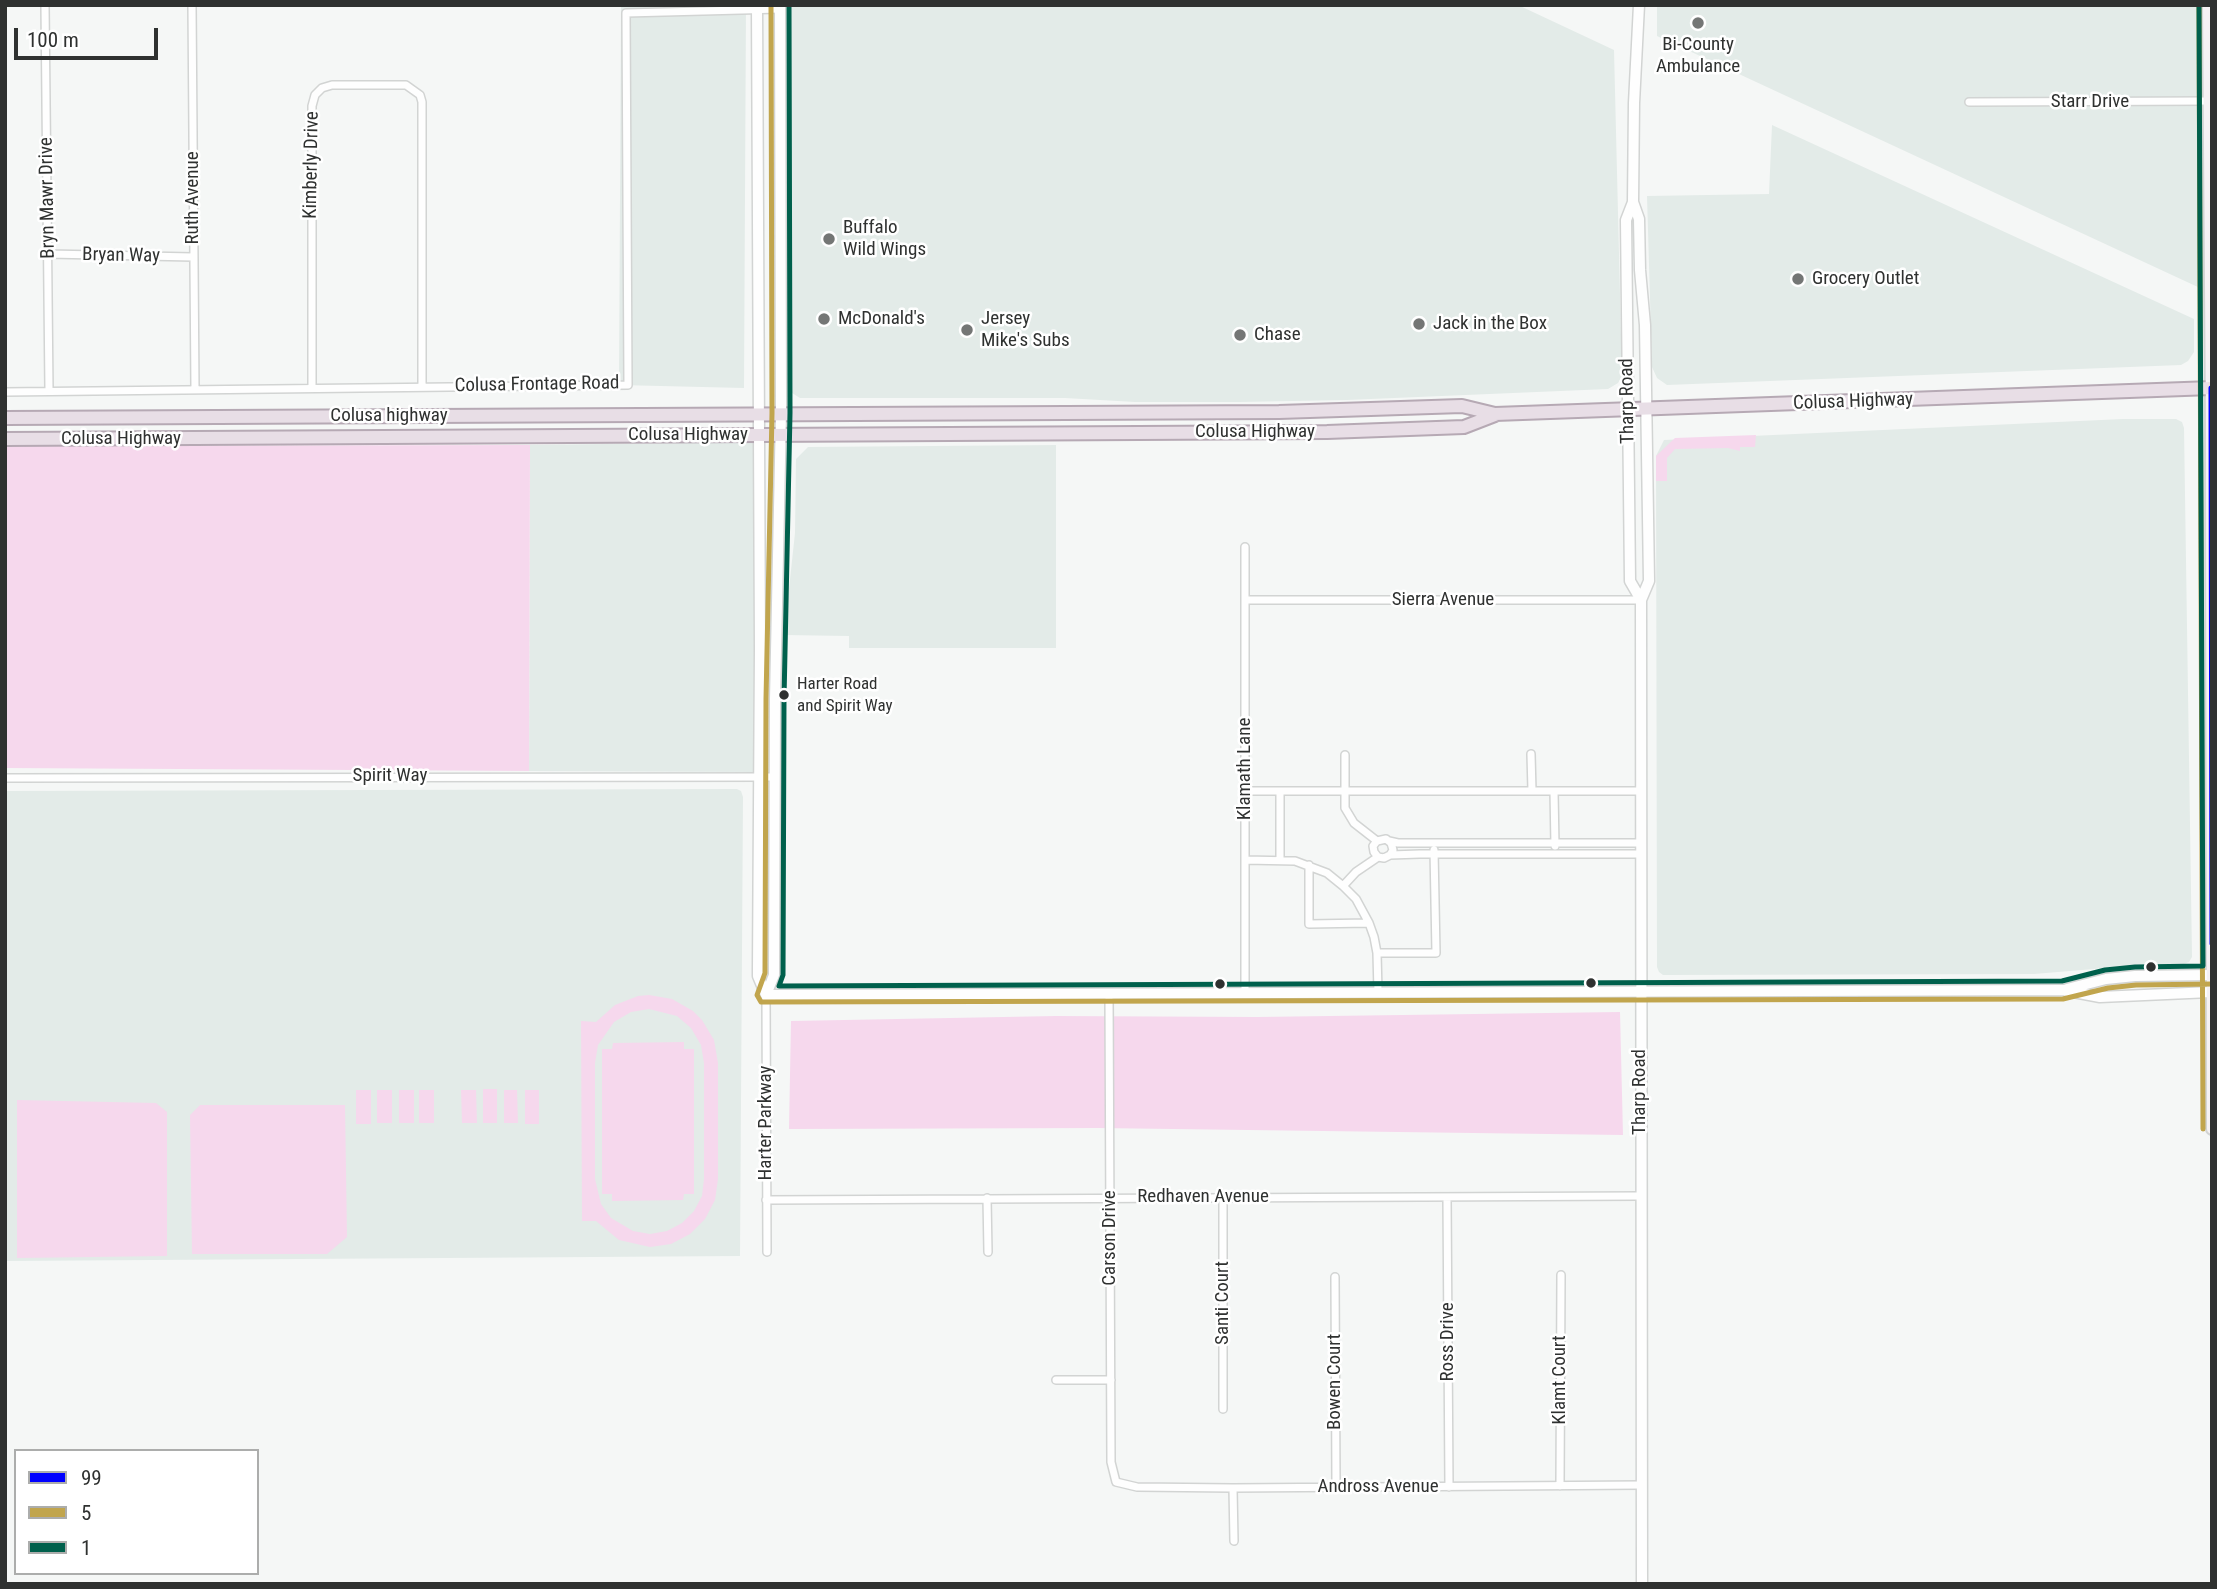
<!DOCTYPE html>
<style>
body{margin:0}
#map{position:relative;width:2217px;height:1589px;overflow:hidden;background:#f5f7f6;font-family:"Roboto Condensed",sans-serif}
canvas{display:block}
.frame{position:absolute;inset:0;border:7px solid #2f3130;pointer-events:none}
.legend{position:absolute;left:14px;top:1449px;width:245px;height:126px;box-sizing:border-box;background:#fff;border:2px solid #acadac;margin:0;padding:9px 12px;list-style:none;font-size:21px;color:#2f3130}
.legend li{display:flex;align-items:center;gap:14px;height:35px}
.legend b{width:35px;border:2px solid #acadac}
.scale{position:absolute;left:14px;top:28px;width:144px;height:32px;box-sizing:border-box;border:4px solid #2f3130;border-top:0;padding-left:9px;font-size:21px;line-height:24px;white-space:nowrap;color:#2f3130;-webkit-text-stroke:5px #fff;paint-order:stroke}
</style>
<div id="map">
<canvas width="2217" height="1589"></canvas>
<div class="frame"></div>
<ul class="legend">
<li><b style="height:9px;background:#00f"></b>99</li>
<li><b style="height:9px;background:#c1a54d"></b>5</li>
<li><b style="height:9px;background:#00604c"></b>1</li>
</ul>
<div class="scale">100 m</div>
</div>
<script>
const ctx = document.querySelector('canvas').getContext('2d');
ctx.lineJoin = 'round';
function paint(path, color) { ctx.fillStyle = color; ctx.fill(path, 'evenodd'); }
const toPath = rows => new Path2D(rows.map(r => 'M' + r).join(''));
function stroke(path, color, width, dash) { ctx.strokeStyle = color; ctx.lineWidth = width; ctx.lineCap = dash ? 'butt' : 'round'; ctx.setLineDash(dash || []); ctx.stroke(path); }
function drawText(font, color, halo, rows, align = 'center') {
  ctx.font = font + ' "Roboto Condensed",sans-serif'; ctx.lineWidth = 5; ctx.setLineDash([]); ctx.textBaseline = 'middle'; ctx.strokeStyle = halo; ctx.fillStyle = color; for (const [text, x, y, turn = 0] of rows) {
    ctx.save(); ctx.translate(x, y); ctx.rotate((+turn || 0) * Math.PI / 180); ctx.textAlign = isNaN(turn) ? turn : align; if (halo) ctx.strokeText(text, 0, 0); ctx.fillText(text, 0, 0); ctx.restore();
  }
}
paint(toPath([
 [621,5,746,5,744,388,619,385],
 [787,5,1518,5,1614,50,1622,376,1618,383,1608,389,1347,400,1239,402,1135,402,1065,398,800,398,792,393],
 [1657,5,2196,5,2200,288,1657,36],
 [1772,125,2194,319,2194,352,2188,361,2181,365,1667,385,1657,378,1652,367,1647,196,1769,194],
 [2123,419,2176,419,2182,422,2184,428,2192,957,2189,962,2181,965,2142,965,2034,974,1663,975,1659,972,1657,967,1656,456,1664,440],
 [753,442,756,648,754,772,529,771,530,445],
 [1056,445,1056,648,849,648,849,636,784,635,795,533,796,459,808,447],
 [737,789,741,791,743,797,740,1256,5,1261,5,791]
]), '#e3ebe8');
paint(toPath([
 [1756,435,1755,447,1740,447,1740,451,1728,448,1675,449,1667,458,1667,481,1656,481,1656,456,1675,438],
 [530,445,529,771,5,768,5,446],
 [649,995,672,999,693,1011,702,1020,714,1040,718,1063,718,1179,715,1200,705,1219,690,1234,671,1244,650,1247,619,1240,596,1221,582,1221,581,1021,596,1022,615,1005,638,996],
 [649,1009,677,1016,691,1028,701,1045,704,1063,704,1179,702,1196,694,1211,682,1223,667,1231,650,1234,633,1231,611,1218,601,1204,595,1179,595,1063,598,1045,614,1022,631,1012],
 [1620,1012,1623,1135,1098,1128,789,1129,791,1021,1056,1016,1257,1017],
 [684,1042,684,1049,694,1049,694,1194,684,1194,683,1200,612,1201,612,1194,602,1194,602,1049,612,1049,613,1043],
 [483,1089,497,1089,497,1123,483,1123],
 [356,1090,371,1090,371,1124,356,1124],
 [377,1090,392,1090,392,1123,377,1123],
 [399,1090,414,1090,414,1123,399,1123],
 [419,1090,434,1090,434,1123,419,1123],
 [461,1090,476,1090,477,1123,462,1123],
 [504,1090,517,1090,518,1123,504,1123],
 [525,1090,539,1090,539,1124,525,1124],
 [17,1100,156,1103,167,1112,167,1256,17,1258],
 [200,1105,345,1105,347,1237,327,1254,192,1254,190,1115]
]), '#f6d8ed');
const minor = toPath([
 [45,5,49,391],
 [192,5,195,390],
 [1969,102,2211,101],
 [49,254,193,257],
 [312,387,312,106,315,95,322,88,332,85,406,85,420,95,422,102,422,387],
 [5,392,628,385,626,13,780,9],
 [1245,547,1245,992],
 [1245,600,1641,600],
 [1531,754,1532,791],
 [1345,755,1345,808,1354,823,1377,841],
 [5,778,774,777],
 [1245,791,1280,791],
 [1554,791,1555,846],
 [1389,841,1398,843,1640,843],
 [1390,855,1393,850,1391,843,1386,839,1377,841,1373,846,1374,852,1378,857,1384,858,1390,855,1420,854,1640,854],
 [1280,859,1280,791,1640,791],
 [1245,860,1295,861,1327,873,1343,886,1356,872,1378,857],
 [1309,865,1309,924,1369,923,1356,899,1343,886],
 [1369,923,1374,937,1377,953,1436,953,1434,850],
 [1377,953,1378,992],
 [1109,993,1111,1462,1116,1482,1137,1487,1233,1488,1642,1485],
 [766,995,767,1252],
 [1223,1196,1223,1409],
 [1447,1197,1449,1487],
 [987,1198,988,1252],
 [766,1200,1640,1196],
 [1335,1277,1336,1486],
 [1056,1380,1111,1380],
 [1560,1486,1561,1275],
 [1233,1488,1234,1541]
]);
const tertiary = toPath([
 [757,5,760,648,758,968,758,976,766,995],
 [1639,5,1634,103,1633,202,1639,219,1640,270,1645,325,1649,581,1641,600,1642,1584],
 [1633,202,1626,220,1630,581,1641,600],
 [2067,989,2106,979,2135,976,2212,975],
 [766,995,2063,990,2100,997,2211,992],
 [766,995,774,975,775,699,781,413,780,5]
]);
const secondary = toPath([
 [2208,5,2211,422,2212,1129]
]);
const trunk = toPath([
 [5,418,1279,412,1462,406,1495,414,2212,388],
 [5,439,1327,432,1464,427,1495,415]
]);
stroke(minor, '#d2d4d3', 10);
stroke(tertiary, '#d2d4d3', 13);
stroke(secondary, '#d2d4d3', 14);
stroke(trunk, '#b6a9b4', 16);
stroke(minor, '#fefefe', 7);
stroke(tertiary, '#fefefe', 10);
stroke(secondary, '#f5f2f4', 10);
stroke(trunk, '#e8dee6', 12);
stroke(toPath([
 [2211,388,2212,944]
]), '#00f', 5);
stroke(toPath([
 [771,5,772,413,766,699,765,973,757,995,761,1002,2063,999,2108,988,2136,985,2212,984],
 [2199,5,2203,1129]
]), '#c1a54d', 5);
stroke(toPath([
 [789,5,790,413,784,699,783,975,779,986,2062,981,2105,970,2135,967,2203,966,2199,5]
]), '#00604c', 5);
for (const [x, y, r, color] of [
 [1698,23,7,"#747675"],
 [829,239,7,"#747675"],
 [1798,279,7,"#747675"],
 [824,319,7,"#747675"],
 [1419,324,7,"#747675"],
 [967,330,7,"#747675"],
 [1240,335,7,"#747675"],
 [784,695,6,"#2f3130"],
 [2151,967,6,"#2f3130"],
 [1591,983,6,"#2f3130"],
 [1220,984,6,"#2f3130"]
]) { const dot = new Path2D(); dot.arc(x, y, r, 0, 2 * Math.PI); ctx.fillStyle = color; ctx.fill(dot); stroke(dot, '#fff', 2.5); }
drawText('17px', '#2f3130', '#fff', [
 ["Harter Road",797,685],
 ["and Spirit Way",797,707]
], 'left');
drawText('19px', '#2f3130', '#fff', [
 ["Bi-County",1698,45,"center"],
 ["Ambulance",1698,67,"center"],
 ["Buffalo",843,228],
 ["Wild Wings",843,250],
 ["Grocery Outlet",1812,279],
 ["McDonald's",838,319],
 ["Jersey",981,319],
 ["Mike's Subs",981,341],
 ["Jack in the Box",1433,324],
 ["Chase",1254,335]
], 'left');
drawText('19px', '#2f3130', '#fff', [
 ["Starr Drive",2090,102],
 ["Kimberly Drive",312,165,-89],
 ["Bryn Mawr Drive",48,198,-91],
 ["Ruth Avenue",193,198,-90],
 ["Bryan Way",121,256,1],
 ["Colusa Frontage Road",537,385,-1],
 ["Tharp Road",1628,401,-91],
 ["Colusa Highway",1853,402,-2],
 ["Colusa highway",389,416],
 ["Colusa Highway",1255,432],
 ["Colusa Highway",688,435],
 ["Colusa Highway",121,439],
 ["Sierra Avenue",1443,600],
 ["Klamath Lane",1245,769,-90],
 ["Spirit Way",390,776],
 ["Tharp Road",1640,1092,-90],
 ["Harter Parkway",766,1123,-90],
 ["Redhaven Avenue",1203,1197],
 ["Carson Drive",1110,1238,-90],
 ["Santi Court",1223,1303,-90],
 ["Ross Drive",1448,1342,-90],
 ["Klamt Court",1560,1380,-90],
 ["Bowen Court",1335,1382,-90],
 ["Andross Avenue",1378,1487]
]);
</script>
